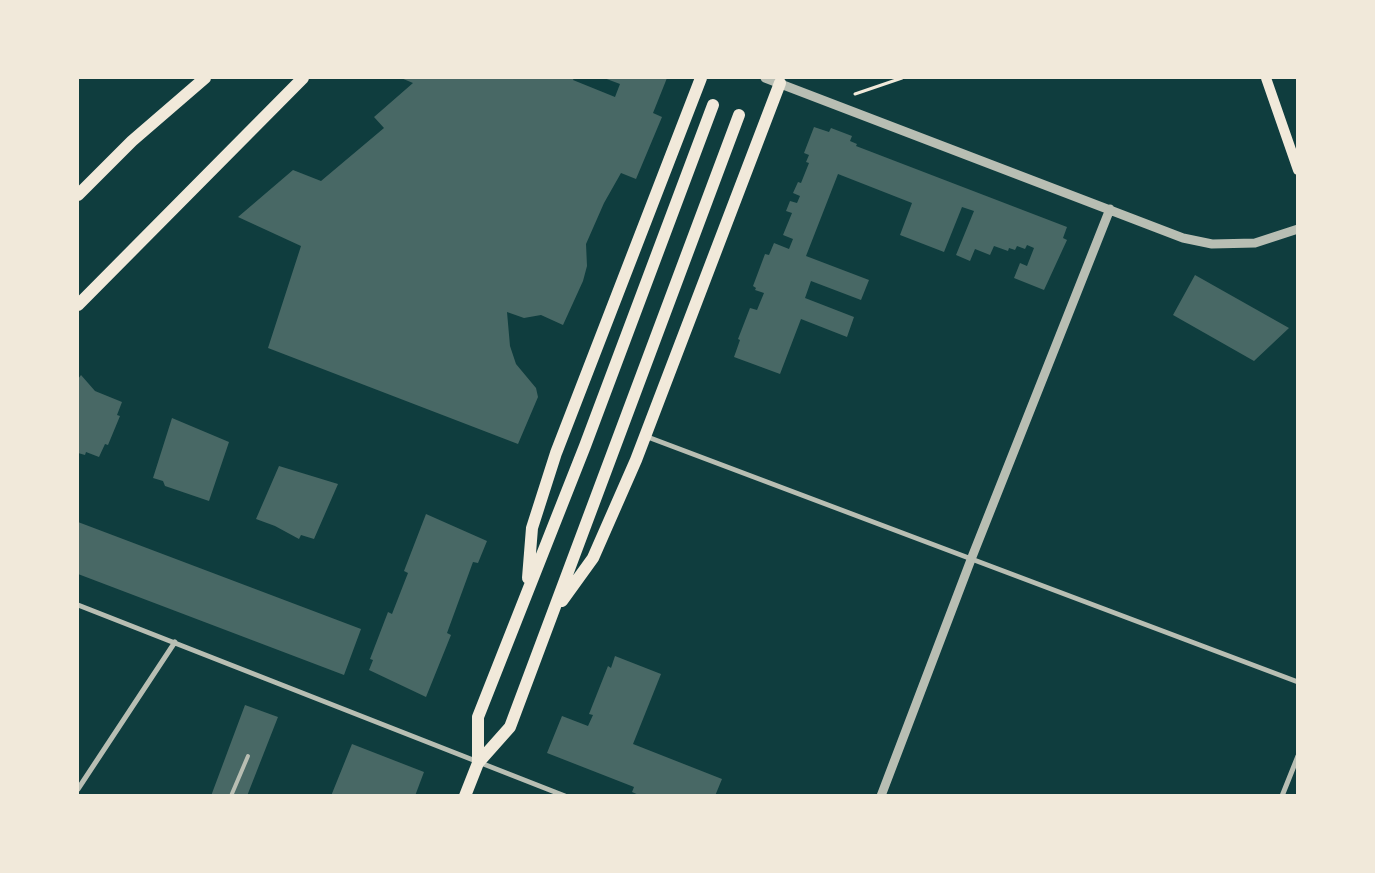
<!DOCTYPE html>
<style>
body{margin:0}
#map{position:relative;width:1375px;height:873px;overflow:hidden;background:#0f3d3e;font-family:"DM Sans",sans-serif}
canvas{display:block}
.frame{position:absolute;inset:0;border:79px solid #f1e9da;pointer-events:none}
</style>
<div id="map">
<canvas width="1375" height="873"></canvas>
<div class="frame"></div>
</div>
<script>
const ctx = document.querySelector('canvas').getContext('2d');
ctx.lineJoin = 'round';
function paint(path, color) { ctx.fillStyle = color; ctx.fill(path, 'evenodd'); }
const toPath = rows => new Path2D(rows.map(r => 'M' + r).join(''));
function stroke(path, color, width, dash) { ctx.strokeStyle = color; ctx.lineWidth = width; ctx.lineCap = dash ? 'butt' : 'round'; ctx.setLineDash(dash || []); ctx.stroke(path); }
paint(toPath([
 [401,78,574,78,573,80,615,97,620,84,604,78,667,78,653,113,662,117,636,179,621,173,604,203,586,244,587,266,583,281,563,325,541,315,524,318,507,312,510,346,516,364,536,388,538,397,518,444,268,348,301,246,238,217,293,170,321,181,384,128,374,117,413,83],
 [814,127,829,132,831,128,852,136,850,141,857,144,856,146,1067,227,1063,238,1067,240,1044,290,1014,278,1020,263,1027,266,1034,248,1027,245,1025,249,1017,246,1015,250,1009,248,1008,251,994,246,990,255,975,249,970,261,956,255,974,211,962,207,944,252,900,235,912,203,838,174,806,256,869,280,861,300,811,281,805,298,854,317,847,337,801,319,780,374,734,357,740,340,738,339,750,308,757,310,764,293,755,290,756,288,753,286,765,254,769,255,774,243,789,249,793,239,783,235,792,213,786,211,790,201,797,203,800,196,793,193,798,182,801,183,809,163,806,162,809,155,804,153],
 [1195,275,1289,328,1254,361,1173,315],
 [81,375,95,391,122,402,117,415,120,416,108,445,105,444,99,457,86,452,85,455,78,453,78,379],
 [172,418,229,442,209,501,165,486,163,481,153,478],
 [279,466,338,484,314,539,301,535,299,539,275,526,256,519],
 [426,514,487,541,478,563,473,562,447,633,451,635,426,697,369,670,373,660,370,659,388,612,392,614,408,573,404,571],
 [78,522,361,629,344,675,78,574],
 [615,656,661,674,633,744,722,779,715,796,641,796,632,792,634,787,547,753,562,716,588,726,593,715,589,714,608,666,611,668],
 [245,705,278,717,247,796,211,796],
 [352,744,424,772,415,796,331,796]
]), '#486865');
stroke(toPath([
 [855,94,902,78]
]), '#f1e9da', 3);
stroke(toPath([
 [231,796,248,756]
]), '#b8beb3', 4);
stroke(toPath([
 [645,436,1298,682],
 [78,605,565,796],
 [78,789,175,642],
 [1282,796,1298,756]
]), '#b8beb3', 5);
stroke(toPath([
 [765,78,1183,238,1212,244,1255,243,1298,229],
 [881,796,972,557,1110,209]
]), '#b8beb3', 9);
stroke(toPath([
 [1266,78,1298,170]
]), '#f1e9da', 10);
stroke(toPath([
 [78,195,132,141,205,78],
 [78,305,303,78],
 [528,578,532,528,556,453,701,78],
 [562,601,593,558,636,460,780,83],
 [478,763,478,717,585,446,713,105],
 [465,796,478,763,510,727,739,115]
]), '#f1e9da', 12);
</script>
